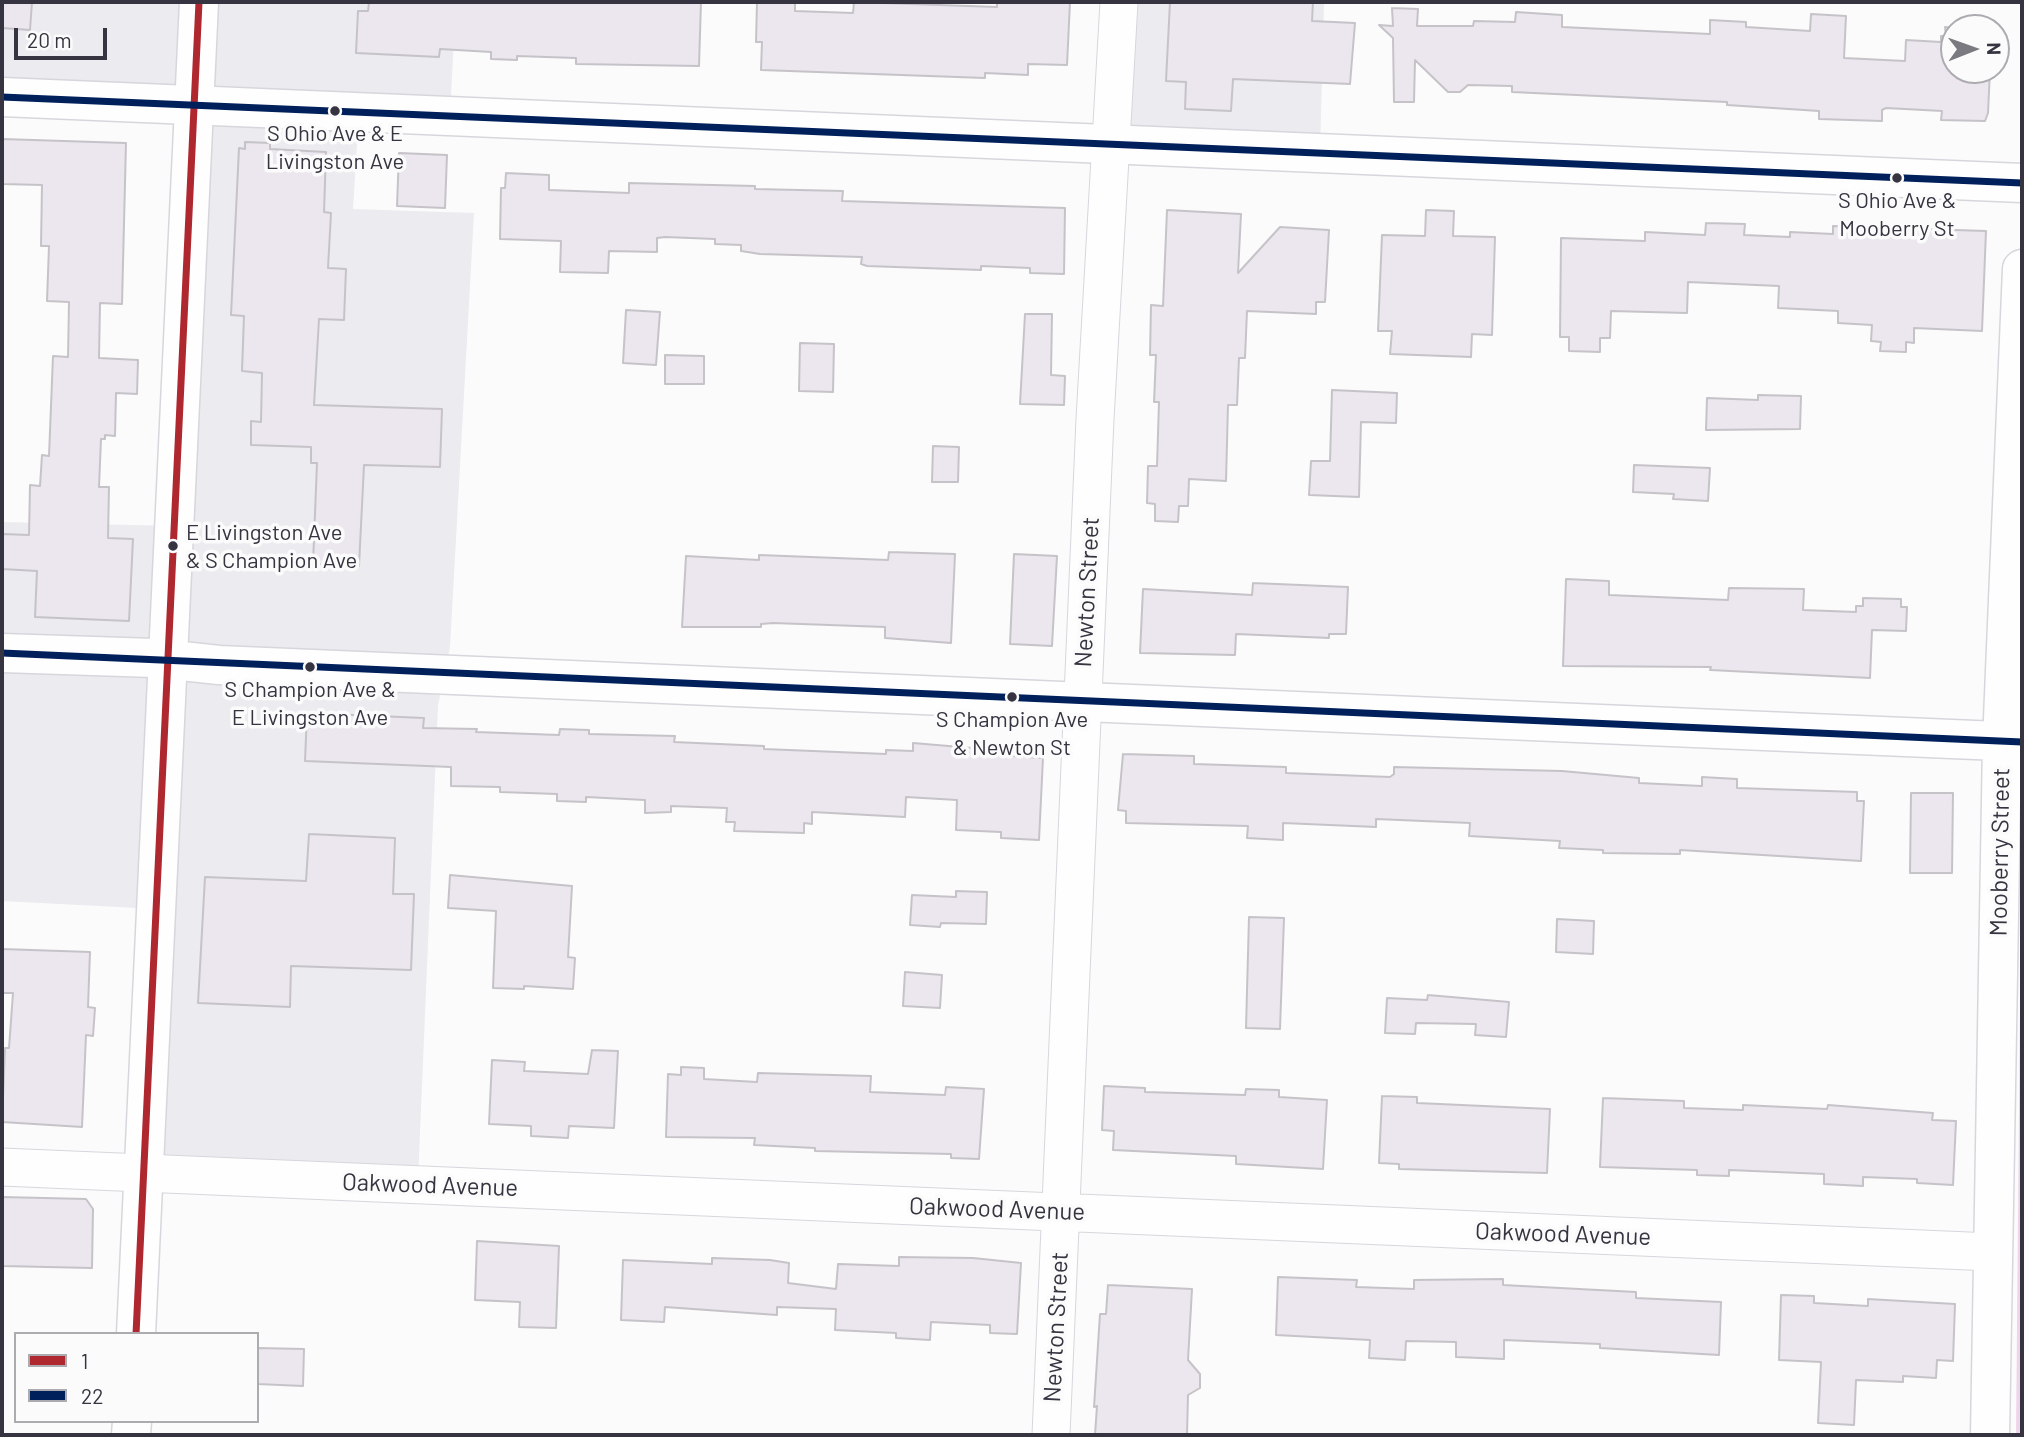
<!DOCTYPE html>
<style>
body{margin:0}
#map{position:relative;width:2024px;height:1437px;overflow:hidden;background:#fbfbfb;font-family:Barlow,sans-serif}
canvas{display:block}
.frame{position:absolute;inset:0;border:4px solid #363440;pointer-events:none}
.legend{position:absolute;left:14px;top:1332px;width:245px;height:91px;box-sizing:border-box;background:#fbfbfb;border:2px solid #acabb0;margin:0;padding:9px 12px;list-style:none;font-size:21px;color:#363440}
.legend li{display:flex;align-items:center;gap:14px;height:35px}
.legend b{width:35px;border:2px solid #acabb0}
.north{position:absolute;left:1940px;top:14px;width:70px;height:70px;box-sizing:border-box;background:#fbfbfb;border:2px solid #acabb0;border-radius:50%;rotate:89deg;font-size:19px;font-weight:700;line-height:28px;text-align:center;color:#363440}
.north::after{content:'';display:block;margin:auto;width:24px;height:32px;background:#7b7a81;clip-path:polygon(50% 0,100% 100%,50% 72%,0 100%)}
.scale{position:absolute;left:14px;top:28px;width:93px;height:32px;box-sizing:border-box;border:4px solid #363440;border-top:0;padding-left:9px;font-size:21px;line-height:24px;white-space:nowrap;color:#363440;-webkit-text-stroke:5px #fbfbfb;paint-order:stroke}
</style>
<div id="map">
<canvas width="2024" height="1437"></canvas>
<div class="frame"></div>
<ul class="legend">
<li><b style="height:9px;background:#af272f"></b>1</li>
<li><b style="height:9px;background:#00205b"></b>22</li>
</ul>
<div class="north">N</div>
<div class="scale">20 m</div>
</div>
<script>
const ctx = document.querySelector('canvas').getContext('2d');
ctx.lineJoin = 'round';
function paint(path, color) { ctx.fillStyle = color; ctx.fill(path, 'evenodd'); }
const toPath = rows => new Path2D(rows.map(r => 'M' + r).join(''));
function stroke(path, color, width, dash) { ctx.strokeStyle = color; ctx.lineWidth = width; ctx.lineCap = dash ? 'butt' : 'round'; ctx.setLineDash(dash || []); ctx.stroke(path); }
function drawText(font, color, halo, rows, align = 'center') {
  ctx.font = font + ' Barlow,sans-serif'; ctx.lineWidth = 7; ctx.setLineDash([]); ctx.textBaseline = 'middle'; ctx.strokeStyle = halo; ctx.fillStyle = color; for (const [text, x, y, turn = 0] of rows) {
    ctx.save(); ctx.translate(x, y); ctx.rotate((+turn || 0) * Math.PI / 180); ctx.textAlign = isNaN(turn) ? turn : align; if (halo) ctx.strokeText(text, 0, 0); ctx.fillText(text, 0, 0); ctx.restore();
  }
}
paint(toPath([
 [2,2,456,2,450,113,359,111,353,209,474,213,450,647,438,705,418,1180,146,1170,157,909,2,901,2,522,175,526,194,106,2,97],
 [1116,2,1324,2,1320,152,1110,143]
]), '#ebebf0');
paint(toPath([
 [2022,791,2022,1435,2016,1435]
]), '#eed5e9');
const building = toPath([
 [2,2,32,2,30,30,2,28,2,2],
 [369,2,701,2,699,66,576,64,576,58,517,56,517,60,491,59,491,52,440,49,439,57,356,53,358,11,368,11,369,2],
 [757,2,795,2,795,11,853,13,854,2,997,7,997,2,1070,2,1067,65,1028,64,1028,75,985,73,985,78,761,70,762,42,756,42,757,2],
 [1170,2,1313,2,1312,21,1355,23,1350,84,1233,79,1231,111,1185,109,1186,82,1166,81,1170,2],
 [1392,8,1418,9,1417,26,1473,26,1474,21,1515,22,1516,12,1562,15,1562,27,1710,34,1710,20,1746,22,1746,27,1810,31,1811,14,1846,16,1844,58,1905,61,1906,40,1941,42,1941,36,1946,36,1945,27,1959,28,1954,28,1954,70,1990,70,1988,113,1985,121,1941,120,1942,111,1886,108,1882,110,1882,121,1819,119,1819,111,1727,105,1727,102,1512,92,1512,86,1468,85,1460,92,1448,92,1415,60,1414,102,1394,102,1393,38,1379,25,1393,26,1392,8],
 [2,139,126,143,122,304,100,303,99,358,138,360,137,394,116,393,115,436,105,435,105,439,101,439,99,487,109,487,108,538,133,539,129,621,35,617,37,571,2,569,2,534,29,535,30,485,40,486,42,455,49,456,53,356,68,357,69,302,47,301,49,246,41,246,42,185,2,184,2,139],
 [245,142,270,143,270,149,326,152,324,212,331,213,328,268,346,269,344,320,319,319,314,405,442,409,440,467,364,465,359,566,313,564,317,463,311,463,311,447,251,445,251,421,261,422,262,373,242,371,244,316,231,315,239,148,245,149,245,142],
 [399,153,447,155,445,208,397,206,399,153],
 [506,173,549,175,549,190,629,193,629,183,755,186,755,189,843,191,842,201,1065,208,1064,274,1030,273,1030,268,981,266,981,270,867,266,861,264,862,257,760,254,741,251,741,245,715,244,715,239,665,237,657,238,657,252,609,251,608,273,560,272,561,241,500,239,501,188,505,188,506,173],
 [1167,210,1241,214,1238,273,1280,227,1329,230,1325,302,1316,302,1316,314,1247,311,1245,358,1239,358,1237,405,1228,405,1226,481,1189,479,1188,506,1179,506,1178,522,1155,521,1155,504,1147,503,1148,466,1157,466,1159,402,1154,402,1156,355,1150,355,1151,305,1163,306,1167,210],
 [1426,210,1454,211,1453,236,1495,237,1492,335,1472,334,1471,357,1390,354,1392,331,1378,331,1382,235,1425,236,1426,210],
 [1706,223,1745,224,1744,235,1790,237,1790,232,1833,234,1833,226,1986,231,1982,331,1914,328,1914,343,1906,342,1906,352,1880,351,1881,342,1871,341,1872,325,1838,323,1838,311,1778,308,1779,286,1688,282,1687,313,1611,311,1610,338,1600,338,1600,352,1569,351,1569,337,1560,337,1561,238,1645,241,1645,232,1705,235,1706,223],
 [626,310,660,312,656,365,623,363,626,310],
 [1025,314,1052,314,1051,375,1065,376,1064,405,1020,404,1025,314],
 [800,343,834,344,833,392,799,391,800,343],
 [665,355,704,356,704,384,665,384,665,355],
 [1332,390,1397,393,1396,423,1361,422,1359,497,1309,495,1311,461,1330,461,1332,390],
 [1758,395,1801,396,1800,429,1706,430,1707,398,1758,400,1758,395],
 [933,446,959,447,958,482,932,482,933,446],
 [1634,465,1710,468,1708,501,1673,499,1674,494,1633,492,1634,465],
 [889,552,955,554,951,643,885,638,885,627,773,623,761,624,761,627,682,627,686,556,759,560,759,555,888,560,889,552],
 [1014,554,1057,556,1052,646,1010,644,1014,554],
 [1566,579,1609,581,1609,595,1728,600,1729,588,1804,589,1803,610,1856,612,1856,606,1863,606,1863,598,1901,599,1901,607,1907,607,1906,631,1872,630,1870,678,1710,670,1711,667,1563,666,1566,579],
 [1253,583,1348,587,1346,634,1329,634,1329,638,1236,634,1235,655,1140,653,1143,589,1252,595,1253,583],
 [307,713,424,718,423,728,477,729,476,732,559,735,560,729,589,730,589,734,675,736,674,742,764,746,764,749,886,754,886,750,913,751,913,743,996,750,995,755,1043,758,1039,840,1001,838,1001,832,956,830,957,800,906,797,905,817,812,812,812,824,804,823,804,833,734,831,735,822,726,822,727,808,671,806,671,812,645,813,645,800,586,797,586,802,557,801,557,794,500,792,500,787,451,786,451,767,305,761,307,713],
 [1123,754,1194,756,1194,764,1286,767,1286,773,1390,777,1394,774,1394,767,1562,771,1639,778,1639,783,1702,786,1702,777,1737,779,1737,788,1857,792,1857,801,1864,801,1861,861,1680,850,1680,854,1603,853,1603,850,1559,848,1560,841,1469,836,1470,823,1376,819,1376,827,1283,823,1283,840,1247,838,1248,826,1126,823,1126,811,1118,810,1123,754],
 [1911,793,1953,793,1952,873,1910,873,1911,793],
 [309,834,395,838,393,894,414,894,411,970,291,966,290,1007,198,1003,205,877,306,881,309,834],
 [450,875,572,886,568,957,575,958,573,989,524,986,524,989,493,988,496,911,448,908,450,875],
 [956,891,987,892,986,924,941,923,940,927,910,925,912,895,956,897,956,891],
 [1249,917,1284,918,1280,1029,1246,1028,1249,917],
 [1557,919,1594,921,1593,954,1556,952,1557,919],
 [2,949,90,952,88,1007,95,1008,93,1036,86,1035,82,1127,2,1122,5,1048,9,1048,13,993,2,993,2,949],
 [905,972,942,975,940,1008,903,1006,905,972],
 [1428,995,1509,1002,1506,1037,1475,1035,1476,1024,1416,1023,1415,1034,1385,1033,1387,998,1427,1000,1428,995],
 [592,1050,618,1051,614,1128,569,1126,568,1138,531,1136,531,1126,489,1124,492,1060,525,1062,524,1071,588,1074,592,1050],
 [681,1067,704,1068,704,1079,757,1082,758,1073,871,1076,870,1092,945,1095,946,1087,984,1089,979,1159,951,1158,951,1154,815,1151,815,1148,754,1145,755,1138,666,1137,668,1074,681,1075,681,1067],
 [1104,1086,1145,1088,1145,1092,1245,1095,1246,1089,1279,1090,1279,1097,1327,1100,1323,1169,1236,1164,1236,1156,1113,1150,1114,1131,1102,1130,1104,1086],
 [1382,1096,1417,1097,1417,1103,1550,1109,1547,1173,1399,1169,1399,1164,1379,1163,1382,1096],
 [1603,1098,1684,1101,1684,1108,1743,1110,1743,1105,1827,1109,1828,1105,1933,1113,1932,1120,1956,1121,1953,1185,1917,1183,1917,1179,1863,1177,1863,1186,1824,1184,1824,1174,1729,1170,1729,1176,1697,1175,1697,1170,1600,1167,1603,1098],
 [2,1197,86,1199,93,1209,92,1268,2,1266,2,1197],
 [477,1241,559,1246,556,1328,519,1327,520,1302,475,1300,477,1241],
 [899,1257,973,1258,1021,1263,1017,1334,990,1333,990,1325,931,1322,930,1340,896,1338,896,1333,835,1330,836,1309,777,1307,777,1315,665,1307,664,1322,621,1320,623,1260,712,1264,712,1258,770,1260,789,1263,788,1283,836,1289,838,1264,899,1266,899,1257],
 [1278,1277,1357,1280,1356,1287,1414,1289,1414,1280,1503,1279,1503,1285,1636,1292,1636,1298,1721,1302,1719,1355,1600,1348,1600,1344,1504,1340,1504,1359,1456,1357,1456,1342,1406,1341,1405,1360,1369,1358,1370,1340,1276,1335,1278,1277],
 [1108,1285,1192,1289,1188,1360,1200,1374,1200,1388,1188,1395,1187,1435,1095,1435,1097,1406,1094,1407,1100,1314,1106,1314,1108,1285],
 [1781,1295,1814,1296,1814,1303,1868,1306,1868,1299,1955,1304,1953,1361,1937,1360,1936,1378,1903,1376,1903,1382,1856,1380,1854,1425,1818,1423,1821,1362,1779,1360,1781,1295],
 [257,1348,304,1349,303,1386,257,1384,257,1348]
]);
paint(building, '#ece6ef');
stroke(building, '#c6c3c8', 2);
const street = toPath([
 [2,1167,1992,1252],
 [1051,1435,1095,419,1119,2]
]);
const secondary = toPath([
 [2,97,2022,183],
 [2,653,154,658,219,665,2022,742],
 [1990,1435,2002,742,2022,269]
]);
const primary = toPath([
 [136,1334,199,2],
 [131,1435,132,1421]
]);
stroke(street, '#d7d6dc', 39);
stroke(secondary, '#d7d6dc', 41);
stroke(primary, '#d7d6dc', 41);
stroke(street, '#fefefe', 37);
stroke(secondary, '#fefefe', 38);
stroke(primary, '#fefefe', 38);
stroke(toPath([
 [136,1334,199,2]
]), '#af272f', 7);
stroke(toPath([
 [2,97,2022,183],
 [2,653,2022,742]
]), '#00205b', 7);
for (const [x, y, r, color] of [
 [335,111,6,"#363440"],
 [1897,178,6,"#363440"],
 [173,546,6,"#363440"],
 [310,667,6,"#363440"],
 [1012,697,6,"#363440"]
]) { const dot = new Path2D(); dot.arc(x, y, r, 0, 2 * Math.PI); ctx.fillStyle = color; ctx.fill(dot); stroke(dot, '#fbfbfb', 2.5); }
drawText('22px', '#363440', '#fbfbfb', [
 ["S Ohio Ave & E",335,134],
 ["Livingston Ave",335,162],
 ["S Ohio Ave &",1897,201],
 ["Mooberry St",1897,229],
 ["E Livingston Ave",186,533,"left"],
 ["& S Champion Ave",186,561,"left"],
 ["S Champion Ave &",310,690],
 ["E Livingston Ave",310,718],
 ["S Champion Ave",1012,720],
 ["& Newton St",1012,748]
]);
drawText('24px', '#363440', '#fbfbfb', [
 ["Newton Street",1087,592,-87],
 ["Mooberry Street",2000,852,-89],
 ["Oakwood Avenue",430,1185,2],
 ["Oakwood Avenue",997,1209,2],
 ["Oakwood Avenue",1563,1234,2],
 ["Newton Street",1056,1327,-87]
]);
</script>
